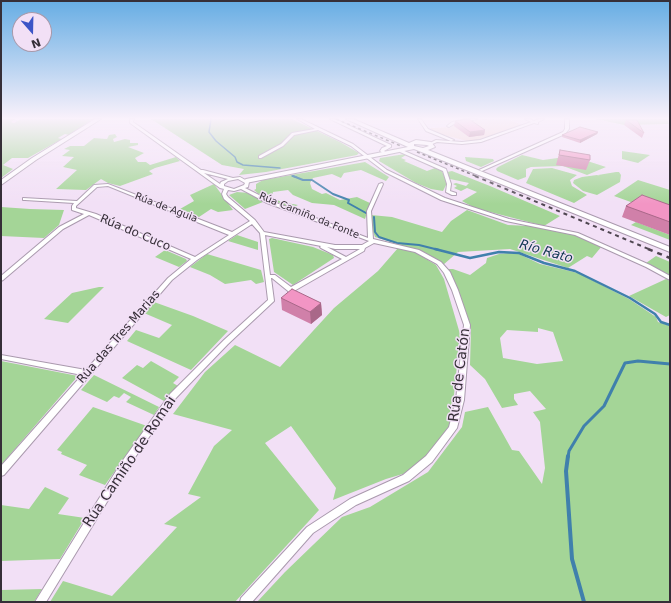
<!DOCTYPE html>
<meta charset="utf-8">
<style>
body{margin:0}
#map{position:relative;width:671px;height:603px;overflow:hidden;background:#f2e0f6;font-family:"DejaVu Sans",sans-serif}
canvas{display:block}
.frame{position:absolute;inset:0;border:2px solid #362f38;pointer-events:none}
.north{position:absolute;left:12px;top:12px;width:40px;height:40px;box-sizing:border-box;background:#f2e0f6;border:1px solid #a799aa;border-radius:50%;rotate:160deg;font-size:11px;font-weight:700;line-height:16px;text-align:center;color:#362f38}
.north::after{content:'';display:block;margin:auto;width:14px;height:18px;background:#3c55c7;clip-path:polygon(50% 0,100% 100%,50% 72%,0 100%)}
</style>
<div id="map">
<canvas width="671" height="603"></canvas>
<div class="frame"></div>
<div class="north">N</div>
</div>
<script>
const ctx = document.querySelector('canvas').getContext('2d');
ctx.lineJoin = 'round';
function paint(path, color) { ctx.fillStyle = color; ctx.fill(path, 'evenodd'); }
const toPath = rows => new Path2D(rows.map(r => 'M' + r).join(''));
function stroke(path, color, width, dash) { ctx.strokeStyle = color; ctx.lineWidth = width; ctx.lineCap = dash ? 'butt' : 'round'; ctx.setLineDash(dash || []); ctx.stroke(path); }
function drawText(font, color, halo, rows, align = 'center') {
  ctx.font = font + ' "DejaVu Sans",sans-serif'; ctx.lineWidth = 3; ctx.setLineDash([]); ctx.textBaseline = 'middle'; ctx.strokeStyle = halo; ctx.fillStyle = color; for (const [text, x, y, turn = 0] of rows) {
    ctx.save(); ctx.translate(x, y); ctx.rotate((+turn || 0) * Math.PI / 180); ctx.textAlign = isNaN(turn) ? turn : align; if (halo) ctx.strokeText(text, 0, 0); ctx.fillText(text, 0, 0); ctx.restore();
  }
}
paint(toPath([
 [483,119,509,120,524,125,477,140,467,141,436,133,430,128,451,127,455,123]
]), '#f1d6d2');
paint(toPath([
 [1,119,15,119,11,122,14,123,21,119,93,119,69,135,65,134,58,138,62,139,28,158,12,158,3,165,13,169,1,178],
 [151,119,292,119,340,142,359,153,357,155,266,172,239,175,244,169,222,165],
 [596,119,667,119,669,124,624,125],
 [115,134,117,137,113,139,114,142,125,139,130,140,130,143,138,143,138,145,128,147,144,153,135,158,138,162,146,162,150,165,176,157,180,161,155,168,149,171,153,174,120,186,108,183,101,179,86,190,56,189,77,170,63,167,74,157,62,156,70,150,64,149,70,146,84,146,94,138,107,139,109,135],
 [622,151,650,155,638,163,622,159],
 [405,154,406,155,401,158,406,160,404,161,427,171,435,168,442,171,447,183,443,191,431,189,416,183,379,161,380,158],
 [522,155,543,160,572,156,606,167,587,175,563,166,531,167,526,169,526,177,518,180,497,171,496,169,498,167],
 [465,157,493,159,494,161,481,167,466,161],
 [365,162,389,177,386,181,361,170,344,173,341,178,332,174,313,178,310,183,312,189,322,194,326,193,340,200,357,197,370,203,365,219,334,205,312,203,293,195,288,190,273,192,272,197,281,202,298,205,291,208,260,195,254,190,256,189,256,184,263,180],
 [552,168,577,175,570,180,572,186,587,195,574,203,526,183,533,169],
 [452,171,490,186,560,216,544,226,475,208,462,201,477,192,467,188,461,191,454,188,457,186,453,184,456,183,466,186,469,183,450,179,447,172],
 [616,172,619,172,621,175,620,182,597,195,583,191,573,183,574,180,582,177,597,175,600,176,598,175],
 [638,180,670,190,670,216,614,196],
 [214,184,233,210,218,212,211,209,199,217,180,209,194,201,190,195],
 [237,192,250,193,263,202,245,209,229,195],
 [1,207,30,209,64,210,59,225,44,238,1,236],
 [467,210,508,225,530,226,571,234,602,246,592,258,587,256,568,268,510,249,458,252,443,265,422,252,375,237,371,226,371,215,392,217,442,232,451,221],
 [636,222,670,235,670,240,631,225],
 [237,235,258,242,258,250,228,241],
 [272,238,313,247,333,255,334,258,293,285,274,272,269,239],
 [398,248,415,252,436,265,444,279,460,334,451,426,426,456,406,473,386,479,333,500,336,488,291,426,265,443,319,510,235,602,50,602,63,581,112,596,177,527,164,524,201,497,188,494,214,446,232,430,173,414,205,372,235,345,280,367,334,308,378,271],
 [165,250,186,259,187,261,179,267,155,257],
 [509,253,519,254,540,264,578,273,629,299,656,317,658,322,670,326,670,602,257,602,285,572,342,517,370,507,428,472,462,427,465,412,488,407,512,450,519,451,542,484,545,468,540,422,533,412,546,409,530,391,514,394,514,399,518,405,502,408,485,379,470,365,471,329,466,312,448,269,453,269,470,275,486,263,487,258,499,254],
 [538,328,553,332,563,361,537,364,503,358,500,338,507,330,538,332],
 [207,254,261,270,264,282,256,284,251,280,225,284,210,275,190,267],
 [656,256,670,262,670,276,646,263],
 [666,279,670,281,670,315,666,317,629,296],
 [99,287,104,287,68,323,44,319,72,293],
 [154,302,193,316,228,331,191,370,127,341,136,330,159,338,172,325,144,313],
 [1,361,78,376,1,465],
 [151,361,179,377,173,383,178,386,164,401,122,378,137,365,143,368],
 [94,375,159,407,154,415,126,402,131,397,124,393,119,398,114,396,107,402,81,390],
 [93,407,147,426,105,485,79,475,87,465,61,454,62,452,57,450],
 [45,487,69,498,58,514,85,518,60,559,1,561,1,505,29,509],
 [42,589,34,602,1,602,1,590]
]), '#a4d597');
stroke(toPath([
 [211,119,209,132,216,141,235,157,237,162,243,165,280,168],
 [292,176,296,177]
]), '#4080ac', 1.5);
stroke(toPath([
 [293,176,303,180,312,180,333,194,349,200,348,203,366,213],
 [374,217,375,232,379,237,397,243,419,245,439,250]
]), '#4080ac', 2);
stroke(toPath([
 [435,249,470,258,499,252,519,253,544,263,575,271,630,298,655,314,661,322,670,325]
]), '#4080ac', 2.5);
stroke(toPath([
 [568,457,569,451,584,426,604,406,625,363,638,361,670,364]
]), '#4080ac', 3);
stroke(toPath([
 [568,456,566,471,572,559,584,602]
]), '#4080ac', 4);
const street = toPath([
 [130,119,134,119,133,122,201,170,203,170,233,178,240,177,249,182,248,187,245,188,271,201,368,238,367,211,379,184,382,183,383,184,371,211,373,239,419,250,441,262,450,272,458,290,470,325,464,400,457,428,432,462,409,481,356,505,313,533,252,602,240,602,241,598,307,527,350,499,403,475,426,456,449,427,456,400,464,325,452,290,444,273,437,264,415,252,374,243,365,248,364,251,294,291,293,294,291,295,289,294,288,291,272,278,271,278,274,301,273,302,228,344,176,398,127,469,46,602,35,602,121,463,170,394,224,340,268,300,260,233,252,224,197,260,172,280,4,475,1,476,1,466,82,375,1,359,1,355,86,370,168,278,191,259,89,215,63,229,3,280,1,281,1,276,59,227,84,214,72,210,72,206,74,203,25,200,23,200,23,198,77,201,94,185,108,184,232,232,250,221,224,199,222,194,224,189,220,188,130,123,130,119],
 [204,173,228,179,221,182,220,184,204,173],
 [238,179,245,183,244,185,234,189,224,186,224,184,228,181,238,179],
 [108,186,229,235,195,257,96,214,76,208,76,206,97,187,108,186],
 [241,189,267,203,369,241,362,245,335,245,264,232,255,220,228,197,226,194,228,190,234,191,241,189],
 [265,235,321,246,320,247,321,248,342,259,291,287,275,275,270,275,265,235],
 [327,247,335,249,360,249,346,257,327,247],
 [297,119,301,119,353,144,387,170,445,198,509,219,578,233,650,265,670,276,670,280,646,267,575,235,506,221,441,200,385,172,351,146,318,130,294,135,283,146,261,158,259,158,259,156,281,144,292,133,315,129,297,119],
 [330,119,335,119,391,145,391,147,384,151,388,154,385,155,380,151,382,148,387,146,330,119],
 [418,119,421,119,428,129,454,140,451,141,426,131,418,119],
 [468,119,477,119,454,124,449,127,447,126,452,122,468,119],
 [525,119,530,119,534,121,539,119,544,119,538,122,538,124,534,123,481,142,462,144,437,142,430,145,428,144,436,140,462,142,480,140,531,122,525,119],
 [565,119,569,119,569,129,565,134,482,171,479,170,563,132,565,129,565,119],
 [400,150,402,150,446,169,451,184,450,191,456,193,456,195,452,195,446,192,447,184,443,171,400,152,400,150]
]);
const secondary = toPath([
 [95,119,101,119,36,160,1,185,1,180,32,158,95,119],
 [346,119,353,119,409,143,416,140,431,142,435,147,428,150,670,247,670,252,414,149,246,183,243,181,246,179,408,147,346,119],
 [414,144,427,145,429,146,423,148,414,146,414,144]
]);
stroke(street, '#aa9aae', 2);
stroke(secondary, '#aa9aae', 2);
paint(street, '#fff');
paint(secondary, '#fff');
stroke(toPath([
 [336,119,401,146],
 [417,152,478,177]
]), '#4f4651', 1.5, [3, 3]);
stroke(toPath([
 [475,176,651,250]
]), '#4f4651', 2, [4, 4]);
stroke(toPath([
 [648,249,670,258]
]), '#4f4651', 2.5, [5, 5]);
paint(toPath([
 [626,120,644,133,642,138,624,125],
 [455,121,485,130,484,135,469,137,454,126],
 [598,132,597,134,580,143,562,137,562,135],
 [560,150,590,160,586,170,556,165],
 [670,205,670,235,622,217,626,206],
 [281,298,321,303,322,315,311,324,282,310]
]), '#d080a9');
paint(toPath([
 [485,130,484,135,469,137,470,132],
 [598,132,597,134,580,143,580,140],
 [321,303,322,315,311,324,310,312]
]), '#a96889');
const building = toPath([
 [469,119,485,130,470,132,455,121,469,119],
 [626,120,637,120,644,133,626,120],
 [580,127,598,132,580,140,562,135,580,127],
 [560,150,590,155,590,160,559,155,560,150],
 [642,195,670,205,670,222,626,206,642,195],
 [292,289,321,303,310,312,281,298,292,289]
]);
paint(building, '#f295c4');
stroke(building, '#a96889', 1);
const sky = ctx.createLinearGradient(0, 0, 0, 204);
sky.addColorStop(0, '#66ade4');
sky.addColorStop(0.58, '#f9f1fb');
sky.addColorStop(1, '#f9f1fb00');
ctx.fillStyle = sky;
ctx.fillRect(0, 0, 671, 204);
drawText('10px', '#362f38', '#f2e0f6', [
 ["Rúa de Aguia",166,208,21],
 ["Rúa Camiño da Fonte",309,216,22]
]);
drawText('12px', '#362f38', '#f2e0f6', [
 ["Rúa do Cuco",135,233,23],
 ["Rúa das Tres Marias",119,337,-49]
]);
drawText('italic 13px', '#0f3750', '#f2e0f6', [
 ["Río Rato",546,252,16]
]);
drawText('14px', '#362f38', '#f2e0f6', [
 ["Rúa de Catón",460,375,-83],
 ["Rúa Camiño de Romai",130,462,-56]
]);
</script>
